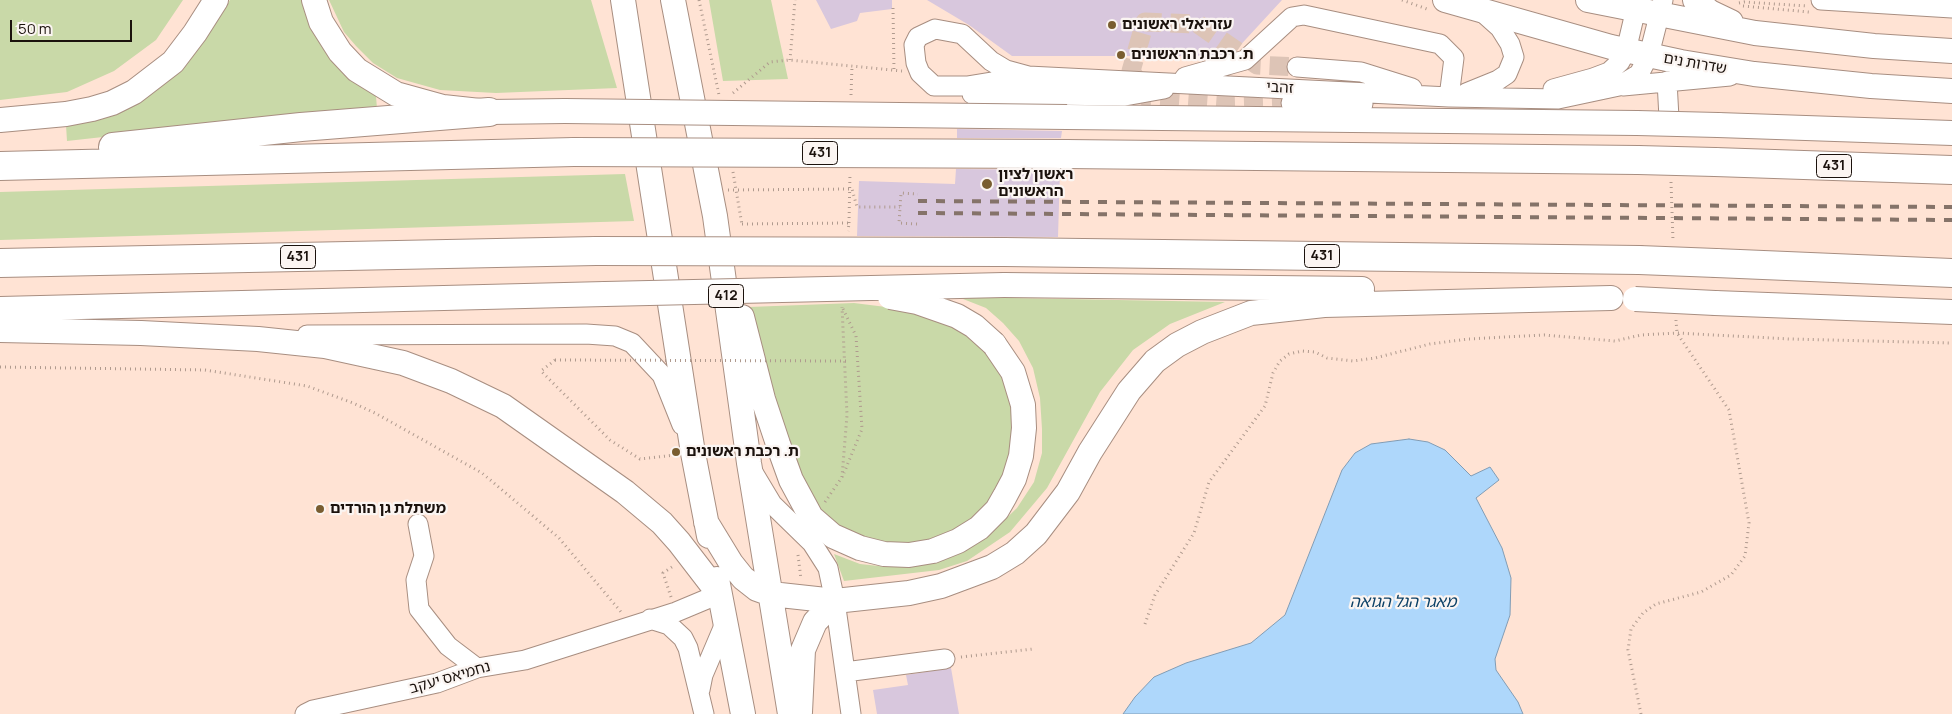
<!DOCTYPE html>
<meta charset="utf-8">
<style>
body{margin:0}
#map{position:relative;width:1952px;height:714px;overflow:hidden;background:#ffe3d4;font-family:Manrope,sans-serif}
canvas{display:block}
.scale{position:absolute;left:10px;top:20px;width:122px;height:22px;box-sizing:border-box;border:2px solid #1b120d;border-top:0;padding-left:6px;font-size:15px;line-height:18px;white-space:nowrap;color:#1b120d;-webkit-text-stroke:4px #fbf5f2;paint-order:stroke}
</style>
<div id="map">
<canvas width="1952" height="714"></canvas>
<div class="scale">50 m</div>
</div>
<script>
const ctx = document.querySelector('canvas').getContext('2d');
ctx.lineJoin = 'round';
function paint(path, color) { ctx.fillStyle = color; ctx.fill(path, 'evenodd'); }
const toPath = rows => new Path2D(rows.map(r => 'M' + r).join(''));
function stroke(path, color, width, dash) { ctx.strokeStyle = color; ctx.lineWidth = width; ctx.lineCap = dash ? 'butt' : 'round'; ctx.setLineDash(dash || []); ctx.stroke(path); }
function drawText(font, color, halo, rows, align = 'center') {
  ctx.font = font + ' Manrope,"Noto Sans Hebrew",sans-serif'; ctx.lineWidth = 4.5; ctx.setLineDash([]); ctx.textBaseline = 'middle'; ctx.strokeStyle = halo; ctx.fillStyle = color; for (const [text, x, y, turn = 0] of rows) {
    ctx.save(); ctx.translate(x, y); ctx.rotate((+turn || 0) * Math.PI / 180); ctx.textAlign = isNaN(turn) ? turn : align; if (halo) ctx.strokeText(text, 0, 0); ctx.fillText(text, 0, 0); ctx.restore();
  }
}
paint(toPath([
 [0,0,183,0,156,40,114,71,67,92,0,100],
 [230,0,303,0,345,71,376,96,377,109,238,122,67,141,66,125,201,45],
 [329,0,591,0,617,88,496,93,440,90,397,78,373,63,356,46,344,32],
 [709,0,771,0,788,79,723,81],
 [625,174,634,221,0,240,0,192],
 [958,297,1225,302,1170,324,1133,350,1100,392,1047,488,1010,532,967,561,939,570,844,581,834,554,860,564,888,567,941,557,994,530,1017,508,1034,482,1042,453,1042,429,1040,398,1033,368,1019,341,1003,323,986,308],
 [854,303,886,307,932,317,968,334,996,362,1010,396,1014,428,1011,454,1005,475,989,503,972,520,953,532,930,542,908,545,885,544,864,539,838,528,815,505,791,456,749,307]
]), '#c9d9a8');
const water = toPath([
 [1409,439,1428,442,1445,450,1471,476,1490,467,1499,480,1476,498,1502,548,1511,578,1510,615,1495,659,1496,670,1518,702,1523,714,1123,714,1135,697,1154,677,1186,663,1251,643,1285,615,1342,470,1355,453,1371,444,1409,439]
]);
paint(water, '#aed7fb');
stroke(water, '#829cb4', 1);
paint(toPath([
 [816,0,892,0,892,9,860,13,857,21,831,29],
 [927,0,1282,0,1235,51,1217,56,1012,56,969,25],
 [957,129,1062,131,1061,138,957,138],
 [956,169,1060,170,1058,237,857,236,859,181,955,184],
 [951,668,959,714,877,714,873,690,908,685,906,675]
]), '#d8c7dd');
stroke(toPath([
 [1291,103,1228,105,1149,99,1131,71,1145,22,1198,24,1257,65,1297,67]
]), '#ddc4b6', 19, [19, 9]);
const minor = toPath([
 [1821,0,1952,8],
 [1297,67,1361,72,1412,88],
 [1028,76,1006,70,991,61,962,34,935,29,918,37,914,45,916,63,920,73,934,86,967,86,1028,76,1449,97,1558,99,1619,86,1639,74,1649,55,1663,0],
 [1185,77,1245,60,1292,17,1304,15,1440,44,1454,58,1449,97],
 [1667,81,1669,118],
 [1623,86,1730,76],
 [1553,89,1593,78,1609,72,1620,62,1626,51,1638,0],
 [1466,93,1498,80,1507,74,1514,57,1510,44,1500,28,1481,11],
 [972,94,1125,96,1164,89],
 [1291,103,1363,104],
 [307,335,586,334,615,336,632,343,662,375,682,425],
 [754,474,772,504,812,543,828,568,835,601,851,714],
 [418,524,424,556,416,580,419,609,448,646,477,668],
 [650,619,669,625,683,638,688,648,704,714],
 [845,672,945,659],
 [700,690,703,675,726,621],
 [305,714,313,710,437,683,477,668,525,660,676,612,719,594]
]);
const major = toPath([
 [314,0,321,22,340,52,357,70,396,94,443,107,489,112,565,111],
 [623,0,693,453,709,536],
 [673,0,715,216,749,463,790,714],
 [1445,0,1611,47,1681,62,1754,74,1871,86,1952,91],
 [1588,0,1755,33,1874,46,1952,51],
 [1695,0,1710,12,1731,22],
 [1067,117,1637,123],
 [0,120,66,114,92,109,112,103,134,92,173,62,195,33,216,0],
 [1718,125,1952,133],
 [1004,285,1362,289],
 [1715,303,1952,312],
 [0,309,605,294],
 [742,317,763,399,778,444,791,480,811,517,833,536,860,548,884,554,909,555,933,551,958,541,979,528,997,510,1005,496,1014,479,1021,456,1024,428,1023,405,1013,372,994,344],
 [0,330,141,333,258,339,325,346,403,363,451,381,503,406,625,492,662,523,679,542,719,594],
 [706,522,731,563,743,578,757,589,771,594,835,601,909,593,941,586,992,567,1015,553,1036,534,1068,492,1090,452,1129,391,1155,361,1177,345,1202,332,1251,313,1324,305,1611,298],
 [717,579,743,714],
 [800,712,803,650,815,622,835,601]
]);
const highway = toPath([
 [113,147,301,127,489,112],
 [1066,154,1638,160],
 [1715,162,1952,170],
 [0,166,574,152],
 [1004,252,1639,260],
 [0,263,596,251],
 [1716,263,1952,273]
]);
stroke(minor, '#a88e81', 21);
stroke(major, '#a88e81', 26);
stroke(highway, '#a88e81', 30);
stroke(toPath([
 [699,0,719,95],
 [1402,0,1427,9],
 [1739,3,1744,2,1807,6],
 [1743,6,1809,12],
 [893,8,894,70],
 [790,60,795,0],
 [733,93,770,62,790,60,902,71],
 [851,95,852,66],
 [733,172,742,225],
 [1671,182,1673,241],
 [728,190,852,189,857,207,900,207],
 [849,223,850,173],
 [742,224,849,223,848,231],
 [917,224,899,223,901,193,918,194],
 [843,309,856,336,862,429,844,473],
 [555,360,541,371,610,440,640,459,675,455],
 [0,367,205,370,307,386,353,403,375,413,482,473,559,538,621,612],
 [825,502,842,477,847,415,842,307],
 [798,555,801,579],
 [671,597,663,573,675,565],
 [1145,624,1155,595,1194,533,1209,482,1265,406,1273,373,1280,361,1289,354,1302,351,1315,352,1327,358,1353,361,1375,358,1430,344,1468,339,1544,335,1615,341,1641,335,1677,333,1790,339,1952,343],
 [961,657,1033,649],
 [1641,714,1628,650,1631,629,1643,613,1656,604,1701,592,1731,575,1745,556,1749,523,1729,410,1677,333,1676,320]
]), '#af9a8e', 3, [1, 4]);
stroke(minor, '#fff', 19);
stroke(major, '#fff', 24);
stroke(highway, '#fff', 28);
stroke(toPath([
 [918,201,1952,207],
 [918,213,1952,220]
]), '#857369', 4, [9, 9]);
const majorBridge = toPath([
 [565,111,1067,117],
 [1637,123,1718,125],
 [605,294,1004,285],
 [890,297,917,302,957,316,974,326,994,344],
 [1635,299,1715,303]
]);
const highwayBridge = toPath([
 [574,152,1066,154],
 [1638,160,1715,162],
 [596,251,1004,252],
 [1639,260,1716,263]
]);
stroke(majorBridge, '#a88e81', 26, []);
stroke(highwayBridge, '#a88e81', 30, []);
stroke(toPath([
 [555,360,846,361]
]), '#af9a8e', 3, [1, 4]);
stroke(majorBridge, '#fff', 24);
stroke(highwayBridge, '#fff', 28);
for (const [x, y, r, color] of [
 [1112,25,5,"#795d30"],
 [1121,55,5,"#795d30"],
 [987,184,6,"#795d30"],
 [676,452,5,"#795d30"],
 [320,509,5,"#795d30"]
]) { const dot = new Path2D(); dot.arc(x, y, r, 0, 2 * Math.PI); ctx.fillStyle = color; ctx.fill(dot); stroke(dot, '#fbf5f2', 2); }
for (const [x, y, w] of [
 [820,153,35],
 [1834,166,35],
 [1322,256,35],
 [298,257,35],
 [726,296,35]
]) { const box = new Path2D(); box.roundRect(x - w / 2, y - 11.5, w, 23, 4); ctx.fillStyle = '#fbf5f2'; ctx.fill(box); stroke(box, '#1b120d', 1); }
drawText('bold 14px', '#1b120d', null, [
 ["431",820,153],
 ["431",1834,166],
 ["431",1322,256],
 ["431",298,257],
 ["412",726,296]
]);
drawText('bold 15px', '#1b120d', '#fbf5f2', [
 ["עזריאלי ראשונים",1122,25],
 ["ת. רכבת הראשונים",1131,55],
 ["ראשון לציון",998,175],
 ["הראשונים",998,192],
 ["ת. רכבת ראשונים",686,452],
 ["משתלת גן הורדים",330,509]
], 'left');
drawText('15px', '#1b120d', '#fbf5f2', [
 ["שדרות נים",1695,64,10],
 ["זהבי",1280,88,3],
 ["נחמיאס יעקב",450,678,-16]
]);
drawText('italic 16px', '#0d4268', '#fbf5f2', [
 ["מאגר הגל הגואה",1403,603]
]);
</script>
